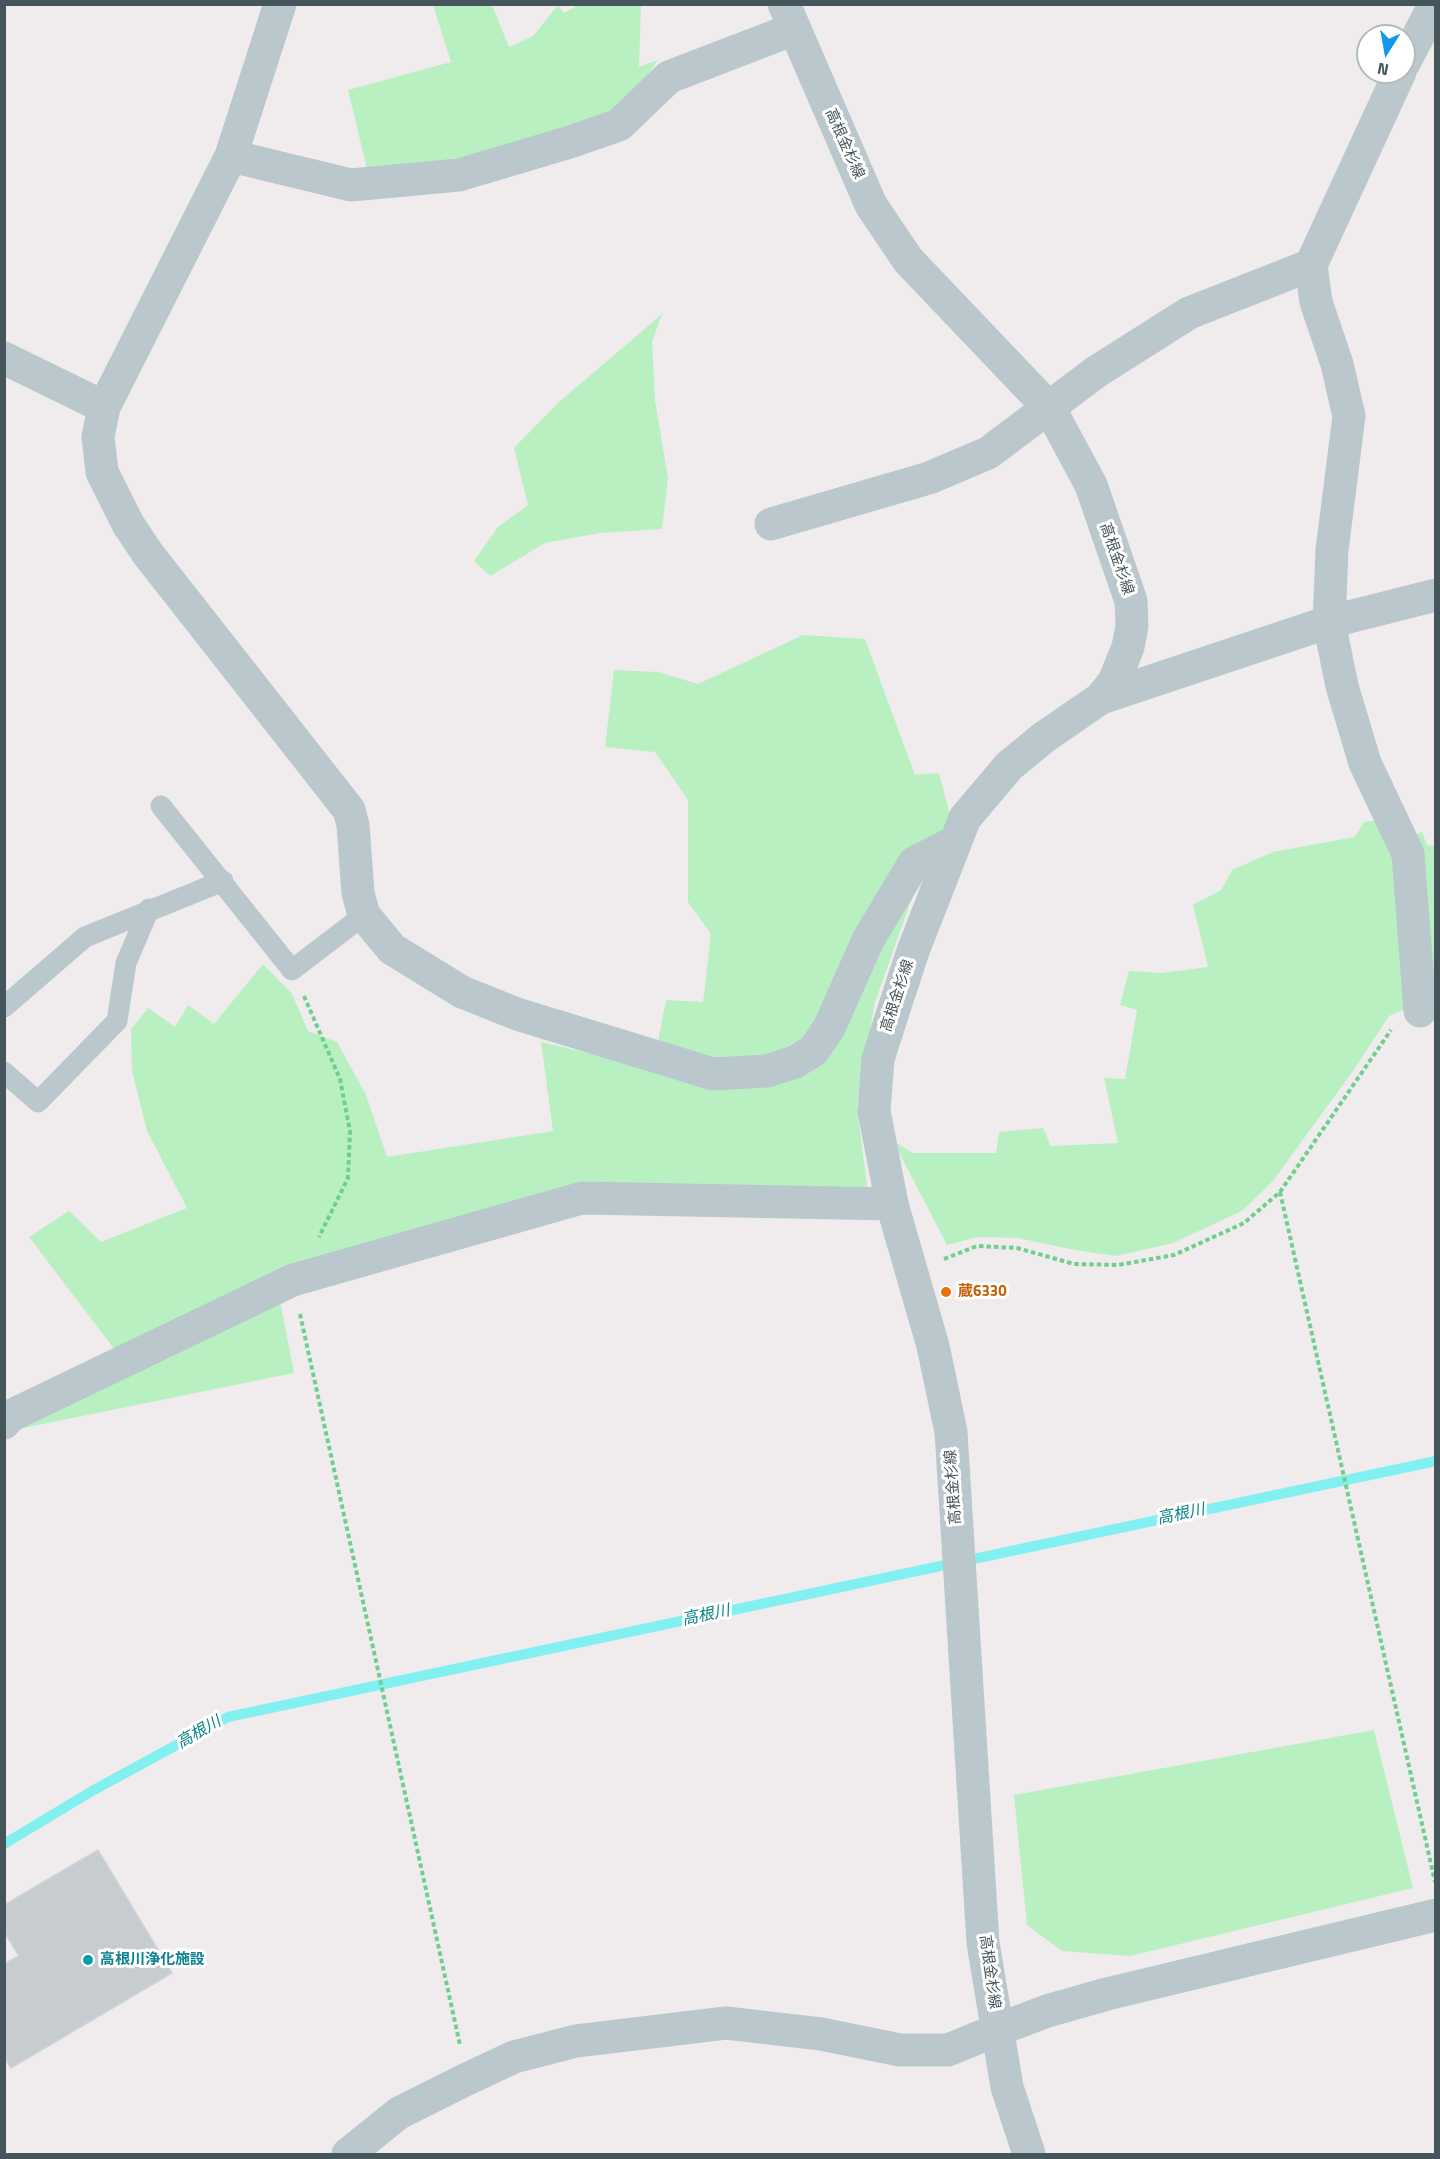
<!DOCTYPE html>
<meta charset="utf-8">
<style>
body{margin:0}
#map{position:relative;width:1440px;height:2159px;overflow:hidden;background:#f0eced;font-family:"Titillium Web",sans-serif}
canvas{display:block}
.frame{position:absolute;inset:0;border:6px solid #44555b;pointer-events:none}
.north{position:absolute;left:1356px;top:24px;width:60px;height:60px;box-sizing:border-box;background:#fff;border:2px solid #b4bbbd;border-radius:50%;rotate:191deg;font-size:16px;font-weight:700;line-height:24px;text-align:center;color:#44555b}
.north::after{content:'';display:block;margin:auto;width:21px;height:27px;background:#1099e6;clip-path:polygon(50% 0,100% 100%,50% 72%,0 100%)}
</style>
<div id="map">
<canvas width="1440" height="2159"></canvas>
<div class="frame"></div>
<div class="north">N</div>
</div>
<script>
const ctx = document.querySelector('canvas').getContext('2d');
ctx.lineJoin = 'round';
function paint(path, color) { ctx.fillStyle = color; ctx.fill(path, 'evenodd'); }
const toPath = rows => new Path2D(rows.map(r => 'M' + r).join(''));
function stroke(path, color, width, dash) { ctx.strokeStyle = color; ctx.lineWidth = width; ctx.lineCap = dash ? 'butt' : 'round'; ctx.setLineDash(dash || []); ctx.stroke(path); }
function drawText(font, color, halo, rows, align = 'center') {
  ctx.font = font + ' "Titillium Web","Noto Sans JP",sans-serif'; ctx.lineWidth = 6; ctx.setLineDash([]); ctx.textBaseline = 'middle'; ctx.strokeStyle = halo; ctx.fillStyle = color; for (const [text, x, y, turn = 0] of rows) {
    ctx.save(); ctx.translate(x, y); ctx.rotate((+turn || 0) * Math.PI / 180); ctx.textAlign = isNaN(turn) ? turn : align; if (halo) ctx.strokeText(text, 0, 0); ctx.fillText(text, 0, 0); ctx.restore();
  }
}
paint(toPath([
 [433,5,492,5,509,47,533,36,558,5,564,13,578,5,641,5,639,67,658,60,621,113,458,165,368,173,348,90,451,62],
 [662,314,652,342,655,400,668,478,662,529,600,533,545,543,490,576,474,561,498,527,528,505,514,448,559,402],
 [803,635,865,639,915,775,939,773,950,815,918,881,875,1002,857,1106,868,1194,574,1187,115,1350,29,1237,69,1211,101,1242,187,1208,147,1131,132,1071,131,1029,148,1008,175,1027,188,1005,214,1024,263,964,292,994,308,1031,337,1042,366,1095,387,1157,553,1131,541,1042,653,1068,666,1000,703,1002,711,934,688,902,688,800,655,752,605,747,614,670,658,672,698,684],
 [1378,820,1394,843,1422,832,1427,845,1435,846,1435,1001,1430,998,1389,1016,1355,1068,1273,1181,1242,1211,1173,1243,1116,1256,1075,1250,1018,1238,978,1237,947,1245,893,1141,913,1153,996,1153,999,1132,1043,1128,1051,1146,1118,1143,1104,1078,1125,1079,1137,1010,1120,1005,1129,971,1161,973,1208,967,1193,905,1221,890,1232,870,1273,852,1355,837,1364,822],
 [280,1301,294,1373,18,1429],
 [1374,1730,1413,1888,1130,1956,1062,1951,1027,1925,1014,1795]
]), '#b8f0c2');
stroke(toPath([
 [4,1844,92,1791,228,1717,1436,1461]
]), '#82eff0', 10);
const building = toPath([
 [98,1850,172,1973,11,2068,4,2057,4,1964,19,1956,4,1932,4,1905,98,1850]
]);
paint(building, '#c6ccd0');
stroke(building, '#d0d4d9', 1.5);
stroke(toPath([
 [304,996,340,1079,350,1131,348,1178,319,1237],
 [1280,1192,1435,1882],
 [944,1259,977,1246,1017,1248,1074,1264,1118,1265,1174,1255,1244,1223,1280,1192,1391,1030],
 [300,1314,460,2045]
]), '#6ed08c', 4, [4.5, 3]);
stroke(toPath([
 [161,806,292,970,364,915],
 [4,1007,85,937,223,881],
 [4,1072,38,1102,117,1021,126,963,149,909]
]), '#bac8cd', 21);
stroke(toPath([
 [280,4,231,156,104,407,98,437,102,472,128,524,148,554,349,810,353,825,358,893,364,915,392,949,462,992,517,1014,713,1074,767,1071,795,1062,814,1050,829,1028,868,940,914,863,955,842],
 [784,4,871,205,908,260,1050,409],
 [1404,63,1435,4],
 [231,156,351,185,459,175,570,142,619,125,669,77,794,29],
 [1311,265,1316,302,1337,364,1349,416,1332,550,1329,622,1342,686,1365,763,1408,854,1420,1011],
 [4,358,104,407],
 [771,524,929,478,988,453,1096,372,1189,313,1311,265,1400,72],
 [1101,698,1329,622,1436,595],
 [4,1423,10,1416,293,1280,582,1198,892,1204],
 [348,2154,399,2113,467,2079,514,2057,576,2041,726,2023,821,2034,900,2050,948,2050,997,2030]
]), '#bac8cd', 33);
stroke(toPath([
 [997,2030,1047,2011,1107,1994,1436,1915],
 [1029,2154,1007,2087,983,1943,951,1432,933,1346,892,1204,874,1111,878,1059,894,1009,913,951,965,818,1009,766,1043,738,1101,698,1114,682,1128,647,1132,626,1131,601,1091,485,1050,409]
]), '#bac8cd', 33);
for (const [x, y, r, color] of [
 [946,1292,6,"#e8710a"],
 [88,1960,6,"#0f9aa8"]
]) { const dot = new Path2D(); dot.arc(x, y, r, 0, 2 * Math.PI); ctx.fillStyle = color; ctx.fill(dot); stroke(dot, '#fff', 2); }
drawText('15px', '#44555b', '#fff', [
 ["高根金杉線",844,144,66],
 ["高根金杉線",1116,559,71],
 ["高根金杉線",898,996,-72],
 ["高根金杉線",954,1487,-94],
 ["高根金杉線",989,1972,82]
]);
drawText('bold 15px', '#c56008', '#fff', [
 ["蔵6330",958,1292]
], 'left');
drawText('bold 15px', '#0d838f', '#fff', [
 ["高根川浄化施設",100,1960]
], 'left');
drawText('italic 16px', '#088486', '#fff', [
 ["高根川",1181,1515,-12],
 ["高根川",706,1616,-12],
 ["高根川",199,1733,-30]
]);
</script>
